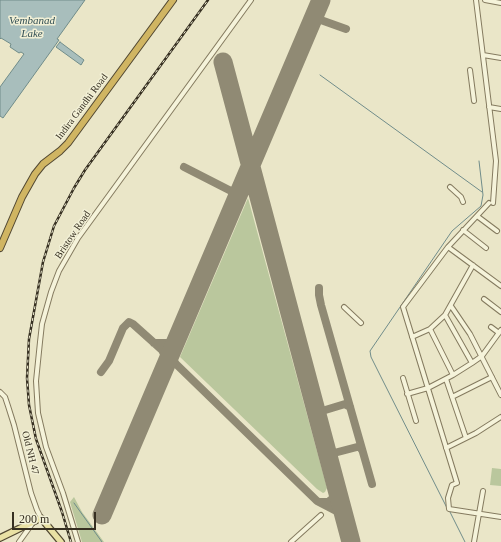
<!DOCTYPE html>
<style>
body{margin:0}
#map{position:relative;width:501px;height:542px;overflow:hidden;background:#eae6c8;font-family:Georgia,serif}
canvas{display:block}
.scale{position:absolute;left:12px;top:512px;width:84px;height:18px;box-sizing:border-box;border:2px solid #362f21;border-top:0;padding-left:5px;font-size:12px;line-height:14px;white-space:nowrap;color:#362f21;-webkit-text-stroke:3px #f2f0d6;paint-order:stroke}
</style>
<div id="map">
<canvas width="501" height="542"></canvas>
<div class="scale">200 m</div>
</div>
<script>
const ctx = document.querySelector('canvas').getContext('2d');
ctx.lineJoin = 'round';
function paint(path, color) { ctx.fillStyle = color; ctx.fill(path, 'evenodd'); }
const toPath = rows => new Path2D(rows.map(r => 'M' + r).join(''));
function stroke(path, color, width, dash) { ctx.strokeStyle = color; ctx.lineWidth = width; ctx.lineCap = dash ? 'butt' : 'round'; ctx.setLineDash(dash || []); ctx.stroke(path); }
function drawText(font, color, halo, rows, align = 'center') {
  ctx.font = font + ' Georgia,serif'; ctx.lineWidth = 3; ctx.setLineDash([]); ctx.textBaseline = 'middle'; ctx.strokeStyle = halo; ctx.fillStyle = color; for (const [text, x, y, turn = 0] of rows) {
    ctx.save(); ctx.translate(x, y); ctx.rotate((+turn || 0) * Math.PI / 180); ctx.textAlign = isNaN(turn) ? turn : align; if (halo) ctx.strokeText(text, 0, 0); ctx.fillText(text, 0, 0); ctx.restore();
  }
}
paint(toPath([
 [248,198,327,488,325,492,323,493,317,489,180,357],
 [492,468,501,469,501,486,490,485],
 [74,497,82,512,104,542,82,542,70,502]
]), '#bac79d');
const water = toPath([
 [0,0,85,0,57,39,59,40,3,118,0,116,0,87,24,54,21,52,19,53,10,47,11,44,1,38,0,39,0,0],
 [60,42,84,60,81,65,56,47,60,42]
]);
paint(water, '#a8bebc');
stroke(water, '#708c8a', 1);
stroke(toPath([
 [320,75,482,192],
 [74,503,102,542],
 [447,508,379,373,371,357,370,351,452,231,481,206,483,195,479,161],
 [449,510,465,542]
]), '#708c8a', 1);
stroke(toPath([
 [312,21,318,19,346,29],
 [184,167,231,191,234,195,235,201],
 [231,191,236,190,242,186],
 [319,288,319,295,321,305,372,484],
 [154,343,175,343],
 [171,351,171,357,176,364],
 [165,365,169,361,176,364,317,501,340,513,347,525],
 [101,372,109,361,123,328,129,322,133,324,162,350,165,356,165,365],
 [318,417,319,413,322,411,345,404,350,407],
 [329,459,331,455,334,453,357,447,360,447,362,450],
 [320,502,328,502,333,498,336,493,336,484]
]), '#908a74', 8);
stroke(toPath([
 [223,62,351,542],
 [102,515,321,0]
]), '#908a74', 19);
const minor = toPath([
 [476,0,496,161,493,203],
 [485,0,501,3],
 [483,55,501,58],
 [470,70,474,101],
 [489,107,501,109],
 [450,187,461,197,463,202],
 [489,203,448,247,403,307,457,483,452,485,448,498,449,509,501,517],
 [477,216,497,231],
 [463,230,486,248],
 [448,247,501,286],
 [484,299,501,312],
 [451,306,470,334,501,395],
 [344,307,361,323],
 [445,315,472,363],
 [491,327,499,333],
 [430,329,453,375],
 [412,337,430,329,445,315,473,265],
 [403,378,416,421],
 [446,379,466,438],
 [0,392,5,397,8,406,14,425,31,493,37,510,41,518],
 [407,394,428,388,453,375,472,363,482,356,501,330],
 [452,397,492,377],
 [446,448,476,433,501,417],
 [19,542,32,524],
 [78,542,63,493,46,447,38,413,36,381,40,342,42,324,51,292,59,271,78,238,251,0],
 [291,542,321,515],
 [474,542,483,491]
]);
const major = toPath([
 [0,538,41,518,61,542]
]);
const highway = toPath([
 [0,248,22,197,35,174,43,164,60,151,68,143,173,0]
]);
stroke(minor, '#847a5f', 6);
stroke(major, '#524832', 8);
stroke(highway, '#524832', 8);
stroke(minor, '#f5f3da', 4);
stroke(major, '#e9e1a4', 5.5);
stroke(highway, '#d0b562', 6);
const rail = toPath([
 [71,542,62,512,36,439,29,405,27,378,29,339,43,262,54,226,74,188,85,170,208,0]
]);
stroke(rail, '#362f21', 2.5);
stroke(rail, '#f2f0d6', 1, [3]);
drawText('10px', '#362f21', '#f2f0d6', [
 ["Indira Gandhi Road",82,107,-53],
 ["Bristow Road",73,235,-56],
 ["Old NH 47",30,453,76]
]);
drawText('italic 11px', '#324f54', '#f2f0d6', [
 ["Vembanad",32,21],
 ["Lake",32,34]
]);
</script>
